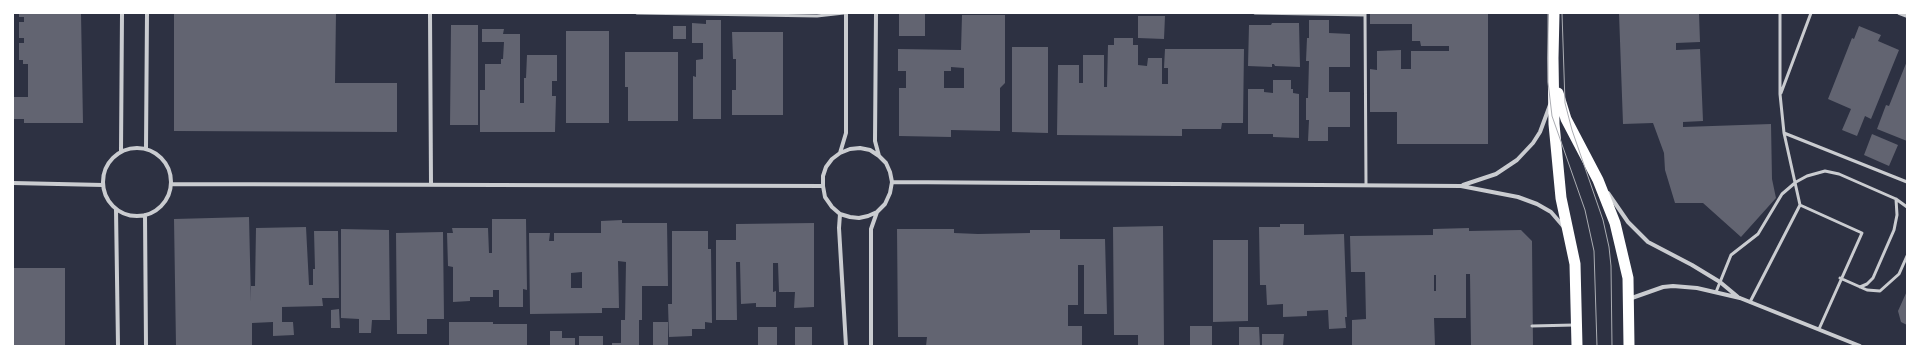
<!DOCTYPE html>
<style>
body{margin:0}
#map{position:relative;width:1920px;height:359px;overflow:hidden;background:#2d3142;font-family:"Libre Baskerville",serif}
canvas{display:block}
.frame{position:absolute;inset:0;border:14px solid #fff;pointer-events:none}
</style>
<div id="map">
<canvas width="1920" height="359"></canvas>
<div class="frame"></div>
</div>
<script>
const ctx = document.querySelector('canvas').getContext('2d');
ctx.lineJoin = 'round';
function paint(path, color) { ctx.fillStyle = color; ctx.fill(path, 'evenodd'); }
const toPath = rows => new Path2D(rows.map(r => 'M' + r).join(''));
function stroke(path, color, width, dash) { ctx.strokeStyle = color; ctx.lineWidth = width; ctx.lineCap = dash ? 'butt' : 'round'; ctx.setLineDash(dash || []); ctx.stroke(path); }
paint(toPath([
 [19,13,81,13,83,123,24,123,24,119,13,119,13,97,28,97,28,64,23,64,23,60,19,60,19,43,24,43,24,38,19,38,19,22,24,22,24,17,19,17],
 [174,13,336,13,335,83,397,83,397,132,174,131],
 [899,13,925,14,925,36,899,36],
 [1370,13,1488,13,1488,144,1397,144,1397,112,1370,112,1370,69,1377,70,1377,51,1401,50,1401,69,1411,69,1411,51,1449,51,1449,46,1421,46,1420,41,1412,41,1412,24,1370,24],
 [1619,13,1699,13,1700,42,1676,43,1676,50,1700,49,1703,121,1683,122,1683,127,1771,124,1772,179,1776,198,1741,237,1703,203,1675,203,1665,170,1664,153,1653,123,1623,124],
 [962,15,1005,15,1005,83,1000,88,1000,131,951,130,951,137,899,136,899,88,906,88,906,71,898,71,898,49,961,50],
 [951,67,964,68,964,88,944,88,944,71,951,71],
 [1138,16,1165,16,1164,39,1138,38],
 [706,20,721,20,721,119,693,119,693,76,696,77,696,60,703,59,703,43,692,43,692,23,706,24],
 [1309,20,1329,20,1329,33,1350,34,1350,67,1329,67,1329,92,1350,92,1350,127,1328,127,1328,141,1308,141,1309,120,1306,120,1306,98,1308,98,1309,61,1306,61,1307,38,1309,38],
 [1272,23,1299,23,1300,67,1275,66,1274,64,1272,64,1272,67,1248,66,1249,25,1271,25],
 [451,25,478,25,478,125,450,125],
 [673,26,686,26,686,39,673,39],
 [1859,26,1881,35,1878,41,1899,50,1871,119,1865,116,1857,136,1842,130,1851,109,1828,99,1852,38,1854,39],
 [482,29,504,29,503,34,520,34,520,103,524,103,524,78,526,78,527,55,557,55,557,81,552,81,552,96,556,96,555,132,480,132,480,90,485,90,485,64,501,64,501,59,503,59,504,42,482,42],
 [566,31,609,31,609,123,566,123],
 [732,32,783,32,783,115,732,115,732,90,736,90,736,59,733,59],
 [1114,38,1133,38,1133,45,1138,45,1138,65,1147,66,1148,58,1162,58,1162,84,1168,84,1168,68,1164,68,1165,49,1244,49,1243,123,1222,123,1221,129,1182,129,1182,136,1057,135,1058,65,1079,65,1079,83,1083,83,1083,55,1104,55,1104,87,1107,87,1108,45,1114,45],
 [1012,47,1048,47,1048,133,1012,132],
 [625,52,678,52,678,121,628,121,628,87,625,87],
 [1907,61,1907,141,1877,129,1886,105,1889,106],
 [1273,80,1291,80,1291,89,1293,89,1293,93,1299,94,1299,138,1273,137,1273,134,1248,134,1248,89,1264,89,1264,92,1273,93],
 [1872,134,1898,145,1889,166,1864,155],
 [249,217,251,302,251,286,255,286,256,228,306,227,309,285,313,285,313,269,315,269,314,231,338,231,339,298,322,298,323,306,282,307,282,322,293,322,294,335,273,336,273,322,252,323,252,346,176,346,174,219],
 [492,219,526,219,527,290,523,289,523,307,499,307,499,290,493,290,493,297,470,297,470,301,453,302,453,267,448,266,447,233,453,233,452,228,488,228,489,253,492,253],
 [622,220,622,223,667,223,668,286,642,286,642,320,639,320,639,346,612,346,612,343,621,343,621,320,625,320,626,262,618,261,619,308,602,308,602,313,530,314,529,233,550,233,549,241,554,241,554,233,601,233,601,221],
 [582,272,582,288,571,288,571,273],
 [814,223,814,307,794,308,795,292,779,292,778,263,773,263,773,292,776,291,776,307,756,307,756,303,741,304,740,262,736,262,737,320,716,320,716,240,736,240,736,224],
 [1280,224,1304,224,1304,235,1344,234,1347,317,1345,317,1346,328,1329,329,1328,310,1307,311,1307,316,1283,317,1283,304,1267,305,1266,285,1260,285,1259,227,1280,227],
 [1163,226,1164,346,1138,346,1138,335,1114,335,1113,227],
 [1469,228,1469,231,1521,230,1532,241,1533,346,1471,346,1470,274,1466,274,1466,318,1434,318,1435,346,1352,346,1352,320,1366,319,1365,272,1351,272,1350,236,1433,235,1433,229],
 [1434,275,1436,275,1436,291,1434,291],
 [341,229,389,230,390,320,372,320,371,333,359,333,359,319,341,318],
 [897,229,954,229,954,233,978,234,1030,233,1030,230,1060,230,1060,239,1105,239,1107,314,1084,314,1084,265,1078,265,1078,305,1068,305,1068,326,1082,326,1082,346,926,346,927,337,898,337],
 [672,231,708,231,708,249,711,249,712,323,705,322,705,329,692,329,692,336,669,337,668,304,672,304],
 [443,232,444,319,427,319,427,334,397,334,396,233],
 [1213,240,1248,240,1248,321,1213,322],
 [13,268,65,268,65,346,13,346],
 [1907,291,1907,325,1901,322,1898,311],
 [339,309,340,328,331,328,331,310],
 [449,322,493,322,493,324,527,324,527,346,449,346],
 [653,322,668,322,668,345,653,346],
 [1190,326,1212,326,1212,346,1190,346],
 [758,327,777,327,777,346,758,346],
 [795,327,812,327,812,346,795,346],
 [1239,327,1259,327,1260,346,1239,346],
 [550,331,562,331,562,338,575,338,575,346,550,346],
 [1262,334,1284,334,1283,346,1262,346],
 [579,336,603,336,603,346,579,346]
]), '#626471');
stroke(toPath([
 [637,13,817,16,844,13],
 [1255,13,1365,15],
 [1365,13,1366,185],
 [1780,13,1780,94,1784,133,1907,182],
 [1781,93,1811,13],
 [1784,133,1800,205],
 [1840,278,1867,290,1880,291,1899,274,1907,256],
 [1860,287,1867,284,1873,278,1894,230,1897,215,1896,199],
 [1716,292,1731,255,1758,234,1782,194,1796,182,1807,176,1825,171,1839,174,1896,199,1907,207],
 [1750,302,1800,205,1862,233,1819,329],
 [1532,326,1574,325]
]), '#caccd0', 3);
stroke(toPath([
 [430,13,431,185],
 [876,13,875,141,879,156,886,163,890,172,892,182,890,193,885,204,877,212,868,216,859,218,850,217,840,214,832,207,825,197,823,186,823,176,826,167,832,159,840,153,850,149,860,148,870,150,879,156],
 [1899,13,1907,16],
 '103 182a34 34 0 1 1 68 0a34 34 0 1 1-68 0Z',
 [146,148,147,13],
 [121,151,122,13],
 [840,153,846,133,846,13],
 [892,182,1461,186,1518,197,1537,204,1551,212,1563,226],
 [13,183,103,185],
 [172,184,823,186],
 [1463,185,1496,174,1517,160,1533,143,1540,132,1550,105],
 [1608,193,1628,222,1648,242,1692,265,1720,282,1738,297],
 [116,209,118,346],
 [840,214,839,228,846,346],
 [145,215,146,346],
 [1629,299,1663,287,1673,286,1697,288,1740,298,1860,346],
 [871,346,871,229,877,212]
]), '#caccd0', 4);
stroke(toPath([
 [1554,13,1553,58,1554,124,1561,198,1575,264,1577,346],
 [1558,93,1566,119,1598,180,1615,223,1628,278,1629,346]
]), '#fff', 11);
stroke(toPath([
 [1548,13,1548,82,1552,116,1585,210,1594,251,1597,346],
 [1562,13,1565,103,1572,130,1603,220,1609,247,1611,266,1612,346]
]), '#abadb3', 1);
</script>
